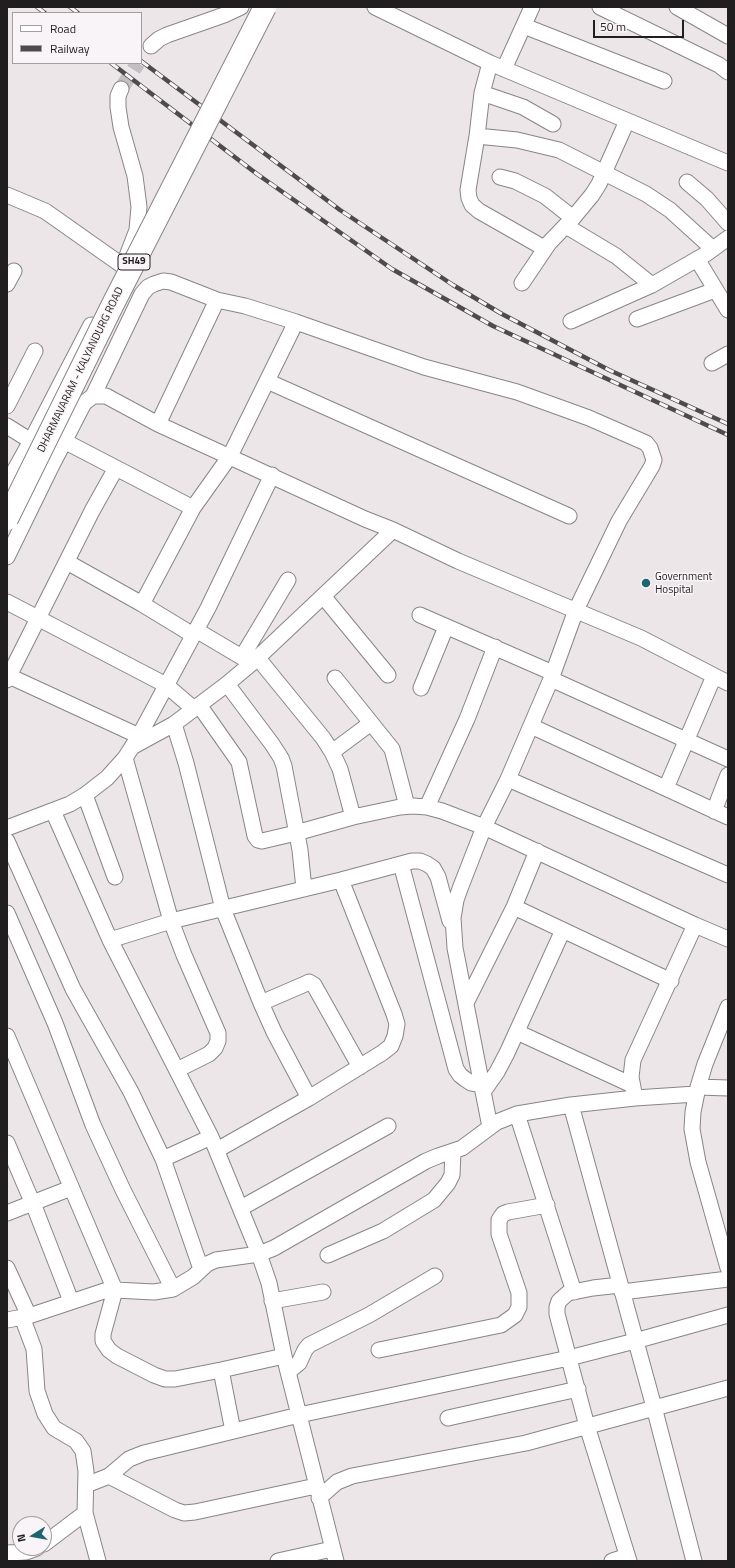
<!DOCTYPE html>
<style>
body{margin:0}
#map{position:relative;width:735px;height:1568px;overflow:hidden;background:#ece6e9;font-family:"Titillium Web",sans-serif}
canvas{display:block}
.frame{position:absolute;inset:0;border:8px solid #201e1f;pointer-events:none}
.legend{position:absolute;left:12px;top:12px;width:130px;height:52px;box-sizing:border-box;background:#f9f4f7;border:1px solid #a29ea1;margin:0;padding:5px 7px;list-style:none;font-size:12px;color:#201e1f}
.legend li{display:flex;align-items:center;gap:8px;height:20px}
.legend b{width:20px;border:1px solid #a29ea1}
.north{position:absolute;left:12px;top:1516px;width:40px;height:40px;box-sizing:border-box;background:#f9f4f7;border:1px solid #a29ea1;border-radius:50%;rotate:259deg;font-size:11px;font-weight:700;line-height:16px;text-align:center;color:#201e1f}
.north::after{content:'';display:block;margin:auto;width:14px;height:18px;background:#1e6574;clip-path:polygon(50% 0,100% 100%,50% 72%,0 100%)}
.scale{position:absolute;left:593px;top:20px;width:91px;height:18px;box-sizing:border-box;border:2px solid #201e1f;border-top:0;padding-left:5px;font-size:12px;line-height:14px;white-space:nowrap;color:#201e1f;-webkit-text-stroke:3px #f9f4f7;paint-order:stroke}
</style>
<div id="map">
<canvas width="735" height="1568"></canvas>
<div class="frame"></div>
<ul class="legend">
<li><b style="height:5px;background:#fff"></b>Road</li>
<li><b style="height:5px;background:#4e4b4d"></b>Railway</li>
</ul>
<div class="north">N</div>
<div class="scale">50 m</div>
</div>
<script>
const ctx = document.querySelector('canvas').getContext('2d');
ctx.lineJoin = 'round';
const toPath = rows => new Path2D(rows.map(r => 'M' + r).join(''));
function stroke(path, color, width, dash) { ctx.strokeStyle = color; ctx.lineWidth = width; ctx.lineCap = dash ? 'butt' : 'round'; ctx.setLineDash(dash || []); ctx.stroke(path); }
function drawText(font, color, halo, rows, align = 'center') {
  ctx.font = font + ' "Titillium Web",sans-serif'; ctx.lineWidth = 3; ctx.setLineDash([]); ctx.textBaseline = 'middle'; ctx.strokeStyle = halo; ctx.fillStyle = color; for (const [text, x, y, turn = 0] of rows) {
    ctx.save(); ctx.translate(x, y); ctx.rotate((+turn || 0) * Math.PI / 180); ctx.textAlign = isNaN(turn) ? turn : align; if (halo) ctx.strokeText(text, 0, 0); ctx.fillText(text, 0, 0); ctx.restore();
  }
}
stroke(toPath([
 [121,89,138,63]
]), '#c3bec1', 15, [15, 8]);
const street = toPath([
 [375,7,490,63,728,163],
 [600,7,719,65,728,72],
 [677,7,728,36],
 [524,26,664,81],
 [151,46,159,39,167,35,224,15,241,7],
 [490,63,482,93,477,136,468,190,469,198,472,205,479,211,544,248],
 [504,69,532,7],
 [121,89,118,96,118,107,121,127,135,176,139,207,137,230,127,256],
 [482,93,523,107,553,124],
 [477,136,517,140,559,150,646,194,670,210,713,249],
 [500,177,515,181,545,196,573,218],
 [687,182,707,199,728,223],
 [7,195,45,211,123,266],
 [566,226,616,256,652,285],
 [697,259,728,310],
 [522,283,549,243,573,218,592,195,599,184,627,121],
 [7,284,14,271],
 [637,319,715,290],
 [571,321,652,285,706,254,728,238],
 [712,363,728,354],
 [267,381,569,516],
 [93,396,142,294,148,287,154,284,163,281,171,282,217,300,245,306,296,322,424,367,517,392,589,418,646,443,650,448,654,460,652,466,619,521,576,610,551,679,508,779,484,827,461,886,456,900,453,918,455,948,490,1127],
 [7,406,35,351],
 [158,424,217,300],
 [7,426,31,441],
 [64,441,193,508],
 [7,484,31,441,91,325],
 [7,557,51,467,84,403,93,396,106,396,158,424,365,519,393,530,458,561,641,638,728,683],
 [67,562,142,604,193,635],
 [323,596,388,675],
 [7,602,166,685,194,709],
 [142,604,193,508,230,456,296,322],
 [420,615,553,673],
 [196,630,250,662],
 [242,657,288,580],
 [257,657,323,738,332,752,340,769,353,817],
 [9,676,139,736],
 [335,678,392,749,407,806],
 [551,679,728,759],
 [7,680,92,511,116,468],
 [227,684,272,744,281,758,284,766,300,850,304,889],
 [421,688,446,627],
 [199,705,239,762,255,836,258,840,262,841,296,833,353,817,400,807,413,806,427,807,442,811,484,827,695,925,728,939],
 [174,724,186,763,223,909,261,1003,274,1032,309,1098],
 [531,726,728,817],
 [132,747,174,724,227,684,252,663,393,530],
 [332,752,371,723],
 [125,758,171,921,184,955,218,1033,218,1041,215,1048,209,1054,177,1070],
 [508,779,728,875],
 [666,788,714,676],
 [85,795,115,877],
 [427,807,467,719,495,647],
 [53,811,110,940,211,1137,259,1254,269,1283,284,1356,336,1561],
 [714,811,728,775],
 [7,828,70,804,85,795,107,778,125,758,139,736,208,608,272,475],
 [7,841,73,989,131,1092,163,1159,201,1269],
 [401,864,456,1069,460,1075,465,1079,471,1083,481,1085],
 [514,907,671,981],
 [7,913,55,1023,93,1125,123,1190,173,1289],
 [110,940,171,921,341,880,412,861,420,861,427,864,433,868,438,877,450,921],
 [261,1003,305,984,309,982,314,985,360,1067],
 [466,1003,514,907,537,851],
 [728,1007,705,1064,698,1087,693,1112,692,1129,698,1162,728,1268],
 [517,1032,632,1085],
 [7,1036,115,1290,103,1334,103,1341,109,1350,117,1356,154,1375,165,1379,175,1379,221,1370,284,1356],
 [698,1087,728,1088],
 [483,1092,497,1072,507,1053,563,930],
 [635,1098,631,1077,633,1060,695,925],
 [571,1105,654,1407,694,1561],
 [517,1114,574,1292],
 [7,1143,36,1211,71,1301],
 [217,1150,309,1098,382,1053,391,1046,395,1036,397,1024,394,1014,341,880],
 [163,1159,211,1137],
 [241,1208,388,1126],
 [7,1213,71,1188],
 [328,1255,383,1231,434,1200,448,1183,452,1175,453,1152],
 [7,1268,29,1316],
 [620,1285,593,1288,568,1293,559,1301,557,1307,557,1314,587,1426,629,1561],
 [622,1292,728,1279],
 [272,1301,323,1292],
 [22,1317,34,1349,37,1391,45,1414,54,1428,76,1441,83,1451,86,1471,85,1513,98,1561],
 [7,1320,29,1316,104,1291,115,1290,154,1292,173,1289,193,1277,207,1264,216,1260,259,1254,274,1248,426,1161,438,1156,462,1148,497,1122,517,1114,571,1105,635,1098,696,1094],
 [379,1350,501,1325,515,1315,519,1307,519,1293,499,1234,499,1220,503,1214,508,1212,547,1205],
 [221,1370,233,1431],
 [288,1372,299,1363,305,1350,309,1345,369,1315,435,1276],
 [448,1418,578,1389],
 [109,1476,175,1510,184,1513,195,1512,316,1486],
 [86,1485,109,1476,129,1459,144,1453,299,1415,569,1358,635,1341,728,1315],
 [319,1498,337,1482,352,1476,526,1443,728,1388],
 [44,1544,85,1513],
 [7,1553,26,1552,37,1548],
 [278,1561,332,1549],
 [612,1561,627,1556]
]);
stroke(street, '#898487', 17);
stroke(street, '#fff', 15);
const rail = toPath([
 [37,7,45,13],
 [70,7,78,13],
 [141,61,340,210,453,285,502,314,609,370,728,424],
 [111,63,257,174,392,269,493,326,728,435]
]);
stroke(rail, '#4e4b4d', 4.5);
stroke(rail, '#f9f4f7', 3, [9]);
const primaryBridge = toPath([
 [7,519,112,306,265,7]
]);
stroke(primaryBridge, '#898487', 24, []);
stroke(primaryBridge, '#fff', 22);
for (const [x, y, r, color] of [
 [646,583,5,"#1e6574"]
]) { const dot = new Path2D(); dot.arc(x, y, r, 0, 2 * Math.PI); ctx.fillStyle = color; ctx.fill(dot); stroke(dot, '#f9f4f7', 1.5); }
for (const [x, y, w] of [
 [134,262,32]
]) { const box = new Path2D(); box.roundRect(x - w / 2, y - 8, w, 16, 3); ctx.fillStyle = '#f9f4f7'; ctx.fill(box); stroke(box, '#201e1f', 1); }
drawText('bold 10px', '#201e1f', null, [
 ["SH49",134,262]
]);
drawText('11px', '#201e1f', '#f9f4f7', [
 ["DHARMAVARAM - KALYANDURG ROAD",81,370,-64]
]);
drawText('11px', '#201e1f', '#f9f4f7', [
 ["Government",655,577],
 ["Hospital",655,590]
], 'left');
</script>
